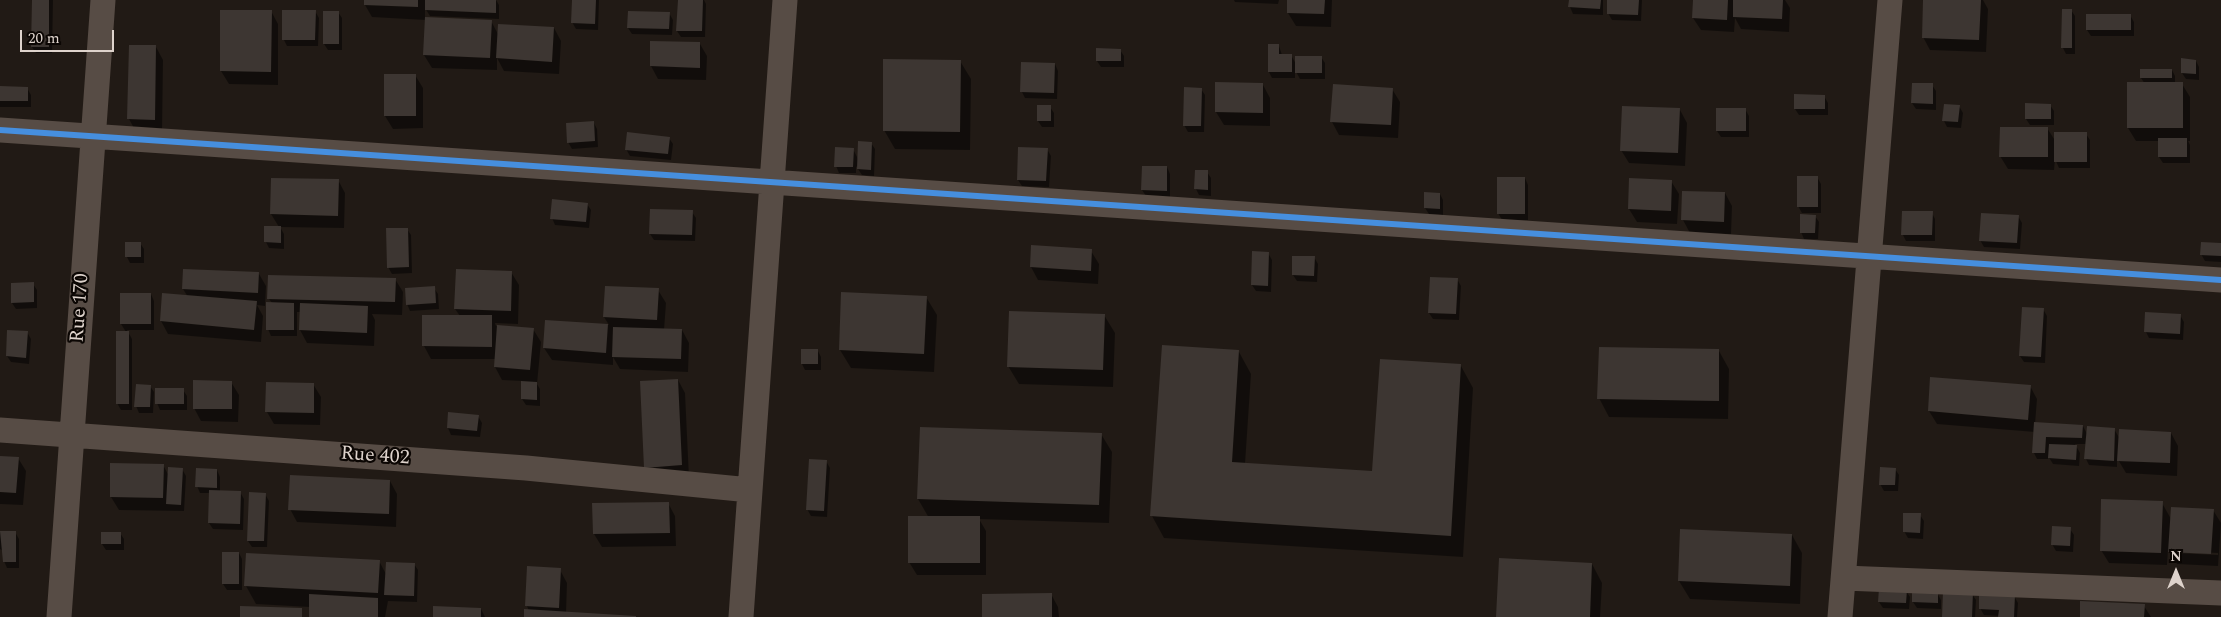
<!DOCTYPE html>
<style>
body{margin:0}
#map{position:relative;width:2221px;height:617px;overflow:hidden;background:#211a15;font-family:Spectral,serif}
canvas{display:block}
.north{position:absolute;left:2151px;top:547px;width:50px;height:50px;-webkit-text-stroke:4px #0b0603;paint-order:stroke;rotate:0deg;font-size:14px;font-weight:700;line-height:20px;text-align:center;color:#ded3cc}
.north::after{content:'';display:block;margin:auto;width:18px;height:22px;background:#ded3cc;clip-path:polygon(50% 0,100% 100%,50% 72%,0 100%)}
.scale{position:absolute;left:20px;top:30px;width:94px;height:22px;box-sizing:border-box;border:2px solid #ded3cc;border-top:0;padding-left:6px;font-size:15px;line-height:18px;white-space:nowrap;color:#ded3cc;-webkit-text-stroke:4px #0b0603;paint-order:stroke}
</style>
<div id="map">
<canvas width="2221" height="617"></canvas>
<div class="north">N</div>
<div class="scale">20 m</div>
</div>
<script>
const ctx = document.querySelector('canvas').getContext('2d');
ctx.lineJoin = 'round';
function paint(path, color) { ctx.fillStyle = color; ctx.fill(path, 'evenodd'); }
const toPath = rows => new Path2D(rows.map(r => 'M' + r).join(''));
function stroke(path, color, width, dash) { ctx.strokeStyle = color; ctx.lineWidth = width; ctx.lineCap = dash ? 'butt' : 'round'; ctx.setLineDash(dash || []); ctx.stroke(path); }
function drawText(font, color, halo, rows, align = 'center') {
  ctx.font = font + ' Spectral,serif'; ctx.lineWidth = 4.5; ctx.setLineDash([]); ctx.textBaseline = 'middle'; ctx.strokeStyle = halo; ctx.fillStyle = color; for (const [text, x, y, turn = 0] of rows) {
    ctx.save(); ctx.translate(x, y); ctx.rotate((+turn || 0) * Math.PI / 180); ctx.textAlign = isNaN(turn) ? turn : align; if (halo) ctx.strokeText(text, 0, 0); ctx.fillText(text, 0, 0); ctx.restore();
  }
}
paint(toPath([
 [33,0,53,0,52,53,36,53,32,47],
 [365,0,496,0,499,5,499,19,430,16,425,8,425,19,491,21,498,34,554,28,561,41,559,74,504,71,497,58,497,70,432,68,424,55,426,20,372,17,365,5],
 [573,0,599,0,598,30,576,29,572,22],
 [679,0,704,0,706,4,705,37,681,37,677,31],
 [1234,0,1279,0,1278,4,1235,2],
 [1289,0,1332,0,1331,27,1296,26,1288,13],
 [1570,0,1603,0,1603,15,1573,14,1570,7],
 [1608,0,1642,0,1641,21,1612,20,1608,13],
 [1694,0,1785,0,1790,8,1789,32,1741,29,1735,18,1734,32,1701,30,1693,18],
 [1924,0,1983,0,1988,9,1986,52,1930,50,1923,37],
 [2071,10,2075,16,2075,54,2066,54,2063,48],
 [222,11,271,11,278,24,278,85,229,84,221,71],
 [315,11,319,18,318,46,287,46,284,40],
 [338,12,342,18,342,50,328,50,324,44],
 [669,13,673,20,672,35,632,34,628,28],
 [2130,15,2134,22,2134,36,2091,36,2087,30],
 [700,44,707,56,706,80,658,79,651,66],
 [1279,46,1282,55,1291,55,1296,64,1321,57,1325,63,1325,79,1300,79,1295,70,1295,78,1272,78,1269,72],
 [156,47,163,60,162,132,136,132,129,119],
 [1120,50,1124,56,1124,67,1101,67,1097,61],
 [960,61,971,79,970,150,895,149,884,130],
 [2196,61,2199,67,2199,80,2186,79,2182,73],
 [1055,64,1058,71,1057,99,1025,98,1022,92],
 [2172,70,2175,76,2175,84,2182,84,2190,97,2190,141,2188,141,2190,145,2190,163,2163,163,2159,157,2159,141,2136,141,2128,128,2145,84,2141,78],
 [415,75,423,88,423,128,393,129,385,116],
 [1263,85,1270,98,1270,126,1224,125,1216,112],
 [1932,85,1936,91,1936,110,1916,109,1912,103],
 [0,88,27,88,31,95,31,107,0,107],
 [1201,89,1205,95,1204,132,1188,132,1184,125],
 [1392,89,1400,102,1398,138,1339,135,1332,122],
 [1824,96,1828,103,1828,115,1799,115,1795,109],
 [2050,105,2054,111,2054,125,2030,125,2026,119],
 [1959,106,1963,113,1961,128,1947,127,1944,121],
 [1038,107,1050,107,1054,113,1054,127,1042,127,1038,121],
 [1745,109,1749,116,1749,137,1721,137,1717,131],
 [1680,110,1687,123,1685,166,1629,163,1621,150],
 [594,123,597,129,598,147,572,149,568,142],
 [2047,128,2056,142,2086,134,2090,140,2090,168,2059,168,2055,159,2054,170,2008,169,2000,156],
 [669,138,673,144,671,160,630,156,626,149],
 [871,143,875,149,874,176,862,175,856,166,856,173,839,173,836,166,853,149,858,159],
 [1047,149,1051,156,1049,187,1022,186,1018,180],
 [1167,167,1170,174,1170,197,1146,196,1142,190],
 [1207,172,1211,178,1211,196,1199,195,1196,189],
 [1817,177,1821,184,1821,213,1802,213,1798,206],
 [1525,178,1528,185,1528,220,1502,220,1498,213],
 [1630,179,1671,181,1679,194,1677,224,1637,222,1629,209],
 [338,180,345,193,344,228,280,227,284,234,284,249,269,248,266,242,279,227,271,214],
 [1725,193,1732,206,1731,234,1690,233,1683,220],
 [1440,194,1443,200,1443,215,1429,214,1425,208],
 [587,204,591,210,589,228,555,225,552,218],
 [692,212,696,218,695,241,654,240,650,234],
 [1932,213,1935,219,1935,241,1906,241,1903,235],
 [1815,216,1819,222,1818,239,1804,239,1801,232],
 [2018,216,2022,223,2020,249,1984,247,1980,240],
 [407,229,411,235,412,273,392,274,388,267],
 [140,243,144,249,144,263,130,263,127,257],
 [2221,244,2221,262,2205,261,2201,254],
 [1091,251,1099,264,1098,284,1038,280,1031,267],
 [1268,253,1272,260,1271,292,1256,291,1252,285],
 [1314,257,1318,264,1317,282,1297,281,1293,275],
 [511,272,519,285,518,324,495,323,496,326,533,329,541,342,537,384,540,389,540,406,526,405,522,399,522,381,502,380,495,367,496,359,431,359,424,346,460,316,455,309],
 [259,274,266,286,265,306,257,305,263,316,261,342,168,334,161,321,188,297,183,289],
 [395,279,403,292,402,315,372,314,375,320,374,346,307,343,300,330,301,312,297,312,297,336,271,336,268,329,272,303,269,299],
 [1457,279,1461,286,1459,320,1433,319,1429,313],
 [33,284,37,290,37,308,16,309,12,303],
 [434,288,438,294,439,309,410,311,407,304],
 [658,290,666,303,664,330,682,330,689,343,688,372,620,369,613,357,613,365,552,360,544,348,546,321,609,325,604,317],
 [151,294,154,301,154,330,127,330,132,339,132,410,121,410,117,403,126,332,121,324],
 [926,297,937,315,934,372,851,368,840,350],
 [2043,309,2047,316,2045,363,2024,362,2020,356],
 [1104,315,1115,333,1113,387,1019,384,1008,366],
 [2180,315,2184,322,2183,340,2149,338,2146,332],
 [27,332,31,339,29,364,11,362,7,356],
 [1163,347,1239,352,1251,374,1245,464,1374,472,1461,366,1473,388,1463,557,1164,538,1152,516],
 [818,351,821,357,821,370,805,370,802,364],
 [1719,351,1729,369,1728,419,1609,417,1599,398],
 [678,380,685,393,689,478,645,467],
 [231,382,239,395,238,422,201,421,194,408],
 [313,384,321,397,320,425,274,424,267,412],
 [150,386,154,392,153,413,139,413,136,406],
 [2030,386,2037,399,2035,424,2083,426,2087,434,2114,429,2120,439,2171,433,2178,446,2177,476,2126,473,2117,458,2117,467,2089,465,2086,459,2087,444,2075,444,2080,453,2079,466,2053,464,2048,456,2048,459,2037,459,2034,453,2035,432,1937,424,1929,411],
 [183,390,187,396,187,410,160,410,157,403],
 [449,414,478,416,482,423,480,437,451,435,448,428],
 [1101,434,1112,452,1109,523,979,519,986,531,986,575,917,575,909,562,929,518,918,499],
 [0,457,18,458,26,471,23,505,0,504],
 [826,461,830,468,827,517,811,516,807,509],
 [163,465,169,476,182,469,186,476,184,511,119,510,111,497],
 [1895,469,1899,475,1898,491,1884,491,1880,484],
 [217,470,220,477,220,492,240,492,244,499,243,530,213,529,209,523,210,493,200,493,197,486],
 [390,481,397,494,396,527,297,522,290,509],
 [265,494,269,501,267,547,252,547,248,541],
 [668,503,675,516,676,546,602,547,594,534],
 [2162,503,2171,519,2213,510,2221,523,2218,566,2177,564,2168,549,2167,565,2109,563,2101,550],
 [2176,551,2218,553,2218,555,2176,553],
 [1920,515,1924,521,1923,539,1908,538,1904,531],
 [2070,529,2074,535,2073,552,2056,551,2052,544],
 [0,532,15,532,19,539,19,568,7,568,4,561,4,552,0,549],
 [120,533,124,539,124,550,106,550,102,544],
 [1792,535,1802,553,1800,604,1690,599,1679,581],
 [239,553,242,559,242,590,227,590,223,584],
 [379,561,386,574,414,564,418,570,417,602,388,601,385,617,310,617,310,607,256,604,246,586],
 [1592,564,1602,583,1600,617,1497,617],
 [560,570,567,583,566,613,640,617,525,617,529,611,527,606],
 [1906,591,1910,597,1909,609,1883,608,1879,602],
 [1937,593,1941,600,1941,609,1917,608,1913,602],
 [1051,594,1058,607,1059,617,984,617],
 [1972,594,1976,600,1975,617,1943,617],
 [2014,596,2018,603,2017,617,1984,615,1980,608],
 [2144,606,2151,617,2081,617],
 [481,609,485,617,434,617]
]), '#0007');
paint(toPath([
 [32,0,49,0,49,47,31,47],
 [364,0,418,0,418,7,364,5],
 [425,0,496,0,496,13,425,10],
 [572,0,596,0,595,24,571,23],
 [678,0,703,0,702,31,676,31],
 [1287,0,1325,0,1324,14,1287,13],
 [1569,0,1601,0,1600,9,1568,7],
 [1607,0,1639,0,1638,15,1607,14],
 [1693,0,1728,0,1727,20,1692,18],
 [1733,0,1783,0,1782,19,1733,17],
 [1923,0,1981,0,1979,40,1922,38],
 [2062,9,2072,9,2072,48,2061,48],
 [220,10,272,10,271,72,220,71],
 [282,10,316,10,315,40,282,40],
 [323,11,339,11,339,44,323,44],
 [628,11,670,12,669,29,627,28],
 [2086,14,2131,14,2131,30,2086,30],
 [425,17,492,20,490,58,423,55],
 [498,24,554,27,552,62,496,58],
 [650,41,700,42,700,68,650,66],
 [1268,44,1279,44,1279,54,1292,54,1292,72,1268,72],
 [129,45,156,45,155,120,127,119],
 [1096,48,1121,49,1121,61,1096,61],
 [1295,56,1322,56,1322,73,1295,73],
 [2181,58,2196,60,2196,74,2181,73],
 [883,59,961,60,960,132,883,131],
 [1021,62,1055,63,1054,93,1020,92],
 [2140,69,2172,69,2172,78,2140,78],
 [384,74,416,74,416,116,384,116],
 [1215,82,1263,83,1263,113,1215,112],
 [2127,82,2183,82,2183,128,2127,128],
 [1912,83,1933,83,1933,104,1911,103],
 [1333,84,1393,88,1391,125,1330,122],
 [0,86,28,87,28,101,0,101],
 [1184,87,1202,88,1201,126,1183,126],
 [1794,94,1825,95,1825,109,1794,109],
 [2025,103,2051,104,2051,119,2025,119],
 [1944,104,1960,105,1958,122,1942,121],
 [1037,105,1051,105,1051,121,1037,121],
 [1622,106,1680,108,1678,153,1620,151],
 [1716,108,1746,108,1746,131,1716,131],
 [594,121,595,141,567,143,566,123],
 [2000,127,2048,127,2048,157,1999,157],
 [627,132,670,137,668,154,625,150],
 [2054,132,2087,132,2087,162,2054,162],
 [2158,138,2187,138,2187,157,2158,157],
 [858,141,872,142,871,170,857,169],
 [835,147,854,148,853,167,834,167],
 [1018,147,1048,148,1046,181,1017,180],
 [1142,166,1167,166,1167,191,1141,190],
 [1195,170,1208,170,1208,190,1194,189],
 [1797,176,1818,176,1818,207,1797,207],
 [1497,177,1525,177,1525,214,1497,214],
 [271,178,339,179,338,216,270,214],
 [1629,178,1672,180,1671,211,1628,209],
 [1682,191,1725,192,1724,222,1681,220],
 [1424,192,1440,193,1440,209,1424,208],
 [552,199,588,203,586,222,550,219],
 [650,209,693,210,692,235,649,234],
 [1902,211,1933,211,1932,235,1901,235],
 [1981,213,2019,215,2017,243,1979,241],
 [1800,214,1816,215,1815,233,1800,233],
 [264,226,281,226,281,243,264,242],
 [386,228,408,228,409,267,387,268],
 [125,242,141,242,141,257,125,257],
 [2201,242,2221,243,2221,256,2200,255],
 [1031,245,1092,249,1091,271,1030,267],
 [1252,251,1269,252,1268,286,1251,285],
 [1292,256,1315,256,1314,276,1292,275],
 [183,269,259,272,258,293,182,289],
 [456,269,512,271,511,311,454,309],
 [268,275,396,278,395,302,267,299],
 [1430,277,1458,278,1456,314,1428,313],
 [34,282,34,302,11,303,11,283],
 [435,286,436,303,406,305,405,288],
 [605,286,659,288,657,320,603,317],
 [841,292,927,296,924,354,839,350],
 [120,293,151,293,151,324,120,324],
 [162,293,257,301,254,330,160,321],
 [266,302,294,303,294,330,266,330],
 [300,303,368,306,367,333,299,330],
 [2022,307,2044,308,2041,357,2019,356],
 [1009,311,1105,314,1103,370,1007,367],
 [2145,312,2181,314,2180,334,2144,332],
 [422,315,492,315,492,347,422,346],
 [545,320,608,324,606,353,543,348],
 [497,325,534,328,530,370,494,367],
 [613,327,682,329,681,359,612,357],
 [7,330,28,331,26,358,6,356],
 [116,331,129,331,129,404,116,404],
 [1162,345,1239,350,1232,462,1372,471,1380,359,1461,364,1451,536,1150,516],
 [1599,347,1719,349,1719,401,1597,399],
 [801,349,818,349,818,364,801,364],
 [1930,377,2031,385,2028,420,1928,411],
 [678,379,682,465,644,468,640,381],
 [193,380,232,381,232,409,193,409],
 [521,381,537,382,537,400,521,399],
 [266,382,314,383,314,413,265,412],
 [136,384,151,385,150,407,134,407],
 [155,388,184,388,184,404,155,404],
 [448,412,479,415,477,431,447,428],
 [2034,422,2083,425,2082,438,2046,437,2045,453,2032,453],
 [2087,426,2115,428,2114,461,2084,459],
 [920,427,1102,433,1099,505,917,499],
 [2119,429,2171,432,2170,463,2117,461],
 [2049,444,2077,445,2076,460,2048,458],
 [0,456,19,457,16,493,0,492],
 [809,459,827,460,824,511,806,510],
 [110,463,164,464,163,498,110,497],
 [168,467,183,468,181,505,166,504],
 [1880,467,1896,468,1895,485,1879,485],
 [196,468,217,469,217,488,195,487],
 [290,475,390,480,389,514,288,510],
 [209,490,241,491,240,524,208,523],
 [249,492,266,493,264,541,247,541],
 [2101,499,2163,501,2161,553,2100,551],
 [669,502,670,533,593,534,592,503],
 [2171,507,2214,509,2211,554,2168,552],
 [1903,513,1921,513,1920,533,1903,532],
 [908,516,980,516,980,563,908,563],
 [2052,526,2071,527,2070,546,2051,545],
 [1680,529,1792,534,1790,586,1678,581],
 [0,531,16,531,16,562,3,562],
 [101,532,121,532,121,544,101,544],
 [222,552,239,552,239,584,222,584],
 [246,553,380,560,378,593,244,586],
 [1499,558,1592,563,1590,617,1496,617],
 [386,562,415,563,414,596,384,595],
 [527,566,561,568,559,608,525,606],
 [1879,588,1907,590,1906,603,1878,602],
 [1912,590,1938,592,1938,603,1912,602],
 [1943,591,1973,592,1972,617,1942,617],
 [1052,593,1052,617,982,617,982,594],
 [1979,593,2015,595,2014,617,1998,617,1999,610,1979,609],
 [309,594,378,598,378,617,309,617],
 [2080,601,2145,604,2144,617,2080,617],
 [240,606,302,608,302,617,240,617],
 [433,606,481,608,481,617,433,617],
 [524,609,636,616,636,617,524,617]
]), '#3d3632');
stroke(toPath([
 [0,130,2221,280],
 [0,430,526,468,750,490],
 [1844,578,2221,593],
 [59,617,103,0],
 [741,617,785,0],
 [1840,617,1890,0]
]), '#574c45', 25);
stroke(toPath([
 [0,130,2221,280]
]), '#468fdf', 6);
drawText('20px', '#ded3cc', '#0b0603', [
 ["Rue 170",81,308,-86],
 ["Rue 402",375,457,4]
]);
</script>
